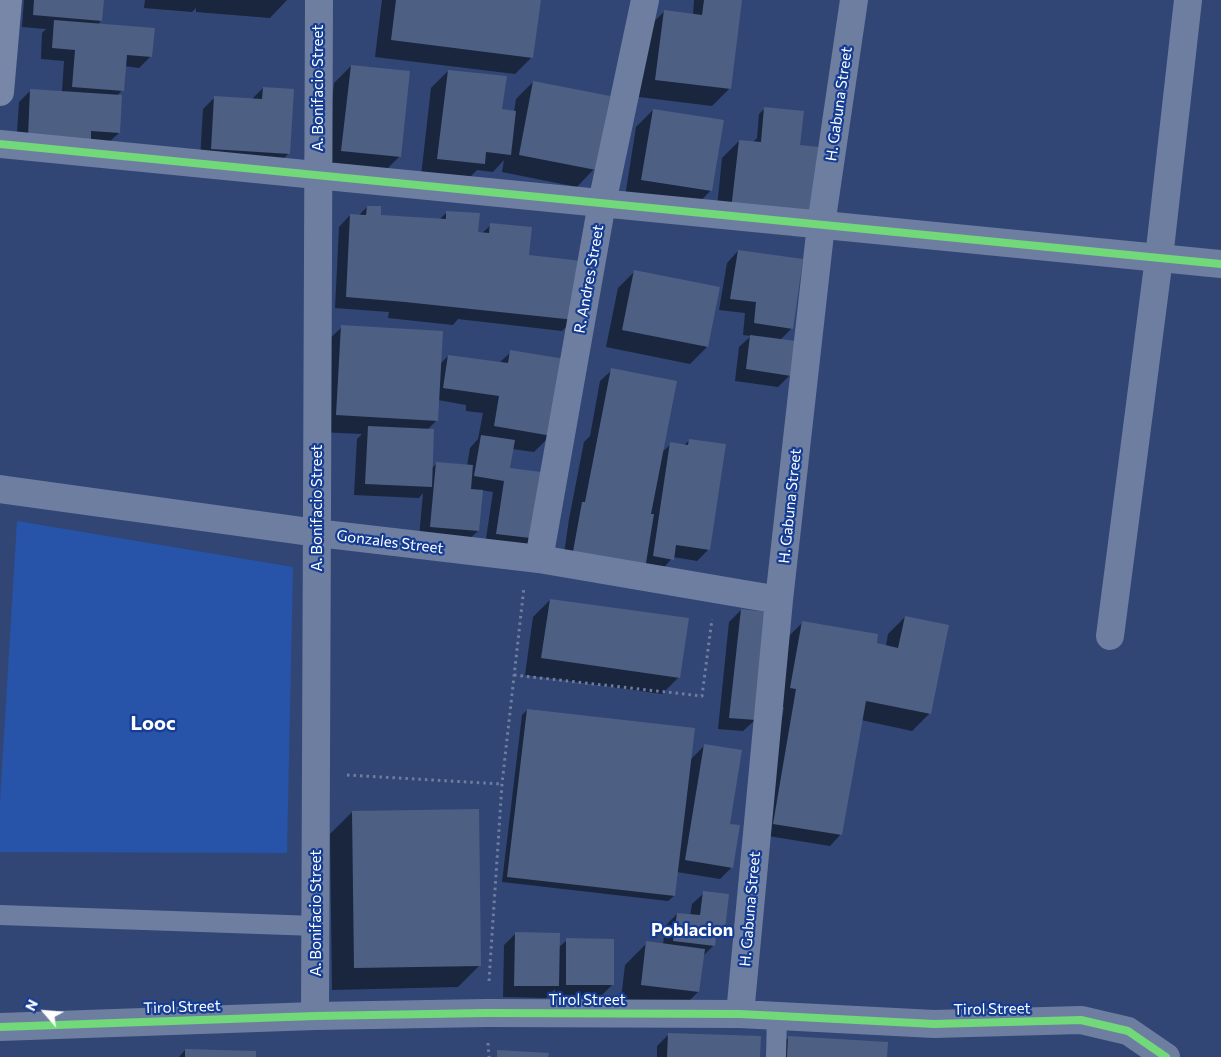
<!DOCTYPE html>
<style>
body{margin:0}
#map{position:relative;width:1221px;height:1057px;overflow:hidden;background:#314675;font-family:Commissioner,sans-serif}
canvas{display:block}
.north{position:absolute;left:20px;top:987px;width:50px;height:50px;-webkit-text-stroke:4px #143c92;paint-order:stroke;rotate:297deg;font-size:14px;font-weight:700;line-height:20px;text-align:center;color:#fff}
.north::after{content:'';display:block;margin:auto;width:18px;height:22px;background:#fff;clip-path:polygon(50% 0,100% 100%,50% 72%,0 100%)}
</style>
<div id="map">
<canvas width="1221" height="1057"></canvas>
<div class="north">N</div>
</div>
<script>
const ctx = document.querySelector('canvas').getContext('2d');
ctx.lineJoin = 'round';
function paint(path, color) { ctx.fillStyle = color; ctx.fill(path, 'evenodd'); }
const toPath = rows => new Path2D(rows.map(r => 'M' + r).join(''));
function stroke(path, color, width, dash) { ctx.strokeStyle = color; ctx.lineWidth = width; ctx.lineCap = dash ? 'butt' : 'round'; ctx.setLineDash(dash || []); ctx.stroke(path); }
function drawText(font, color, halo, rows, align = 'center') {
  ctx.font = font + ' Commissioner,sans-serif'; ctx.lineWidth = 4.5; ctx.setLineDash([]); ctx.textBaseline = 'middle'; ctx.strokeStyle = halo; ctx.fillStyle = color; for (const [text, x, y, turn = 0] of rows) {
    ctx.save(); ctx.translate(x, y); ctx.rotate((+turn || 0) * Math.PI / 180); ctx.textAlign = isNaN(turn) ? turn : align; if (halo) ctx.strokeText(text, 0, 0); ctx.fillText(text, 0, 0); ctx.restore();
  }
}
paint(toPath([
 [17,521,293,567,287,853,0,852,0,802]
]), '#2753a9');
paint(toPath([
 [24,0,102,0,101,21,97,25,151,56,139,68,124,66,122,90,117,96,119,133,107,144,16,148,19,102,31,90,62,92,64,61,41,59,42,33,46,29,22,27],
 [145,0,287,0,270,18,196,12,196,8,192,12,144,8],
 [382,0,540,0,532,57,515,74,375,57],
 [694,0,740,0,729,89,712,106,639,97,647,28,665,11,693,15],
 [351,66,400,156,382,174,325,167,334,83],
 [448,71,501,110,514,112,516,99,533,82,594,169,577,187,502,172,504,160,493,172,477,170,466,181,421,176,431,88],
 [263,88,289,153,277,165,200,160,203,109,215,97,251,100],
 [765,108,798,146,810,219,793,236,715,227,722,158,739,141,752,143,757,138,759,114],
 [653,110,711,190,694,208,625,197,636,127],
 [367,207,380,217,439,220,447,212,477,234,481,234,491,225,528,256,574,319,562,331,458,319,453,325,388,318,389,312,335,308,339,227,350,215,358,216],
 [738,251,792,328,780,340,790,375,778,387,735,381,739,347,751,336,743,335,745,313,719,310,727,263],
 [635,271,707,347,690,364,606,347,618,288],
 [342,327,440,364,448,356,499,363,511,352,551,435,534,452,512,449,509,469,548,475,526,550,485,545,493,492,481,490,478,531,466,542,419,538,423,493,419,498,354,495,357,439,362,434,319,432,324,344],
 [438,400,466,405,466,411,483,413,478,439,470,448,467,466,437,463,431,469,427,430,437,420],
 [612,370,660,454,671,444,684,445,690,440,708,550,697,561,673,557,661,571,562,568,569,519,584,442,590,436,600,381],
 [550,600,679,677,662,694,525,675,533,617],
 [741,610,755,720,743,731,718,729,729,622],
 [905,617,948,626,929,714,912,731,861,720,841,834,830,846,762,835,784,707,774,705,786,639,803,622,886,646,888,634],
 [527,710,690,760,704,746,729,825,732,867,720,879,677,872,674,896,668,901,502,882,522,715],
 [352,812,480,965,458,987,332,990,330,834],
 [704,893,728,895,724,930,714,939,714,945,703,956,698,992,676,1014,620,1007,625,965,647,943,663,945,665,926,677,914,690,916,692,904],
 [516,933,558,948,567,940,612,985,601,996,555,996,555,989,546,998,503,997,504,945],
 [668,1035,759,1057,657,1057,657,1046],
 [789,1037,885,1057,772,1057,772,1055],
 [185,1050,255,1057,179,1057]
]), '#0007');
paint(toPath([
 [34,0,104,0,102,21,33,15],
 [396,0,541,0,533,58,391,40],
 [704,0,742,0,731,89,655,80,664,10,702,15],
 [54,20,155,28,152,57,127,55,124,91,72,87,75,50,52,48],
 [351,65,410,71,401,157,341,151],
 [448,70,507,76,502,109,516,111,511,155,486,152,485,164,437,159],
 [533,81,610,96,596,170,519,155],
 [263,87,294,89,290,154,211,149,214,96,262,99],
 [30,89,122,95,120,133,91,131,91,140,28,137],
 [764,107,804,111,800,145,819,147,811,219,731,210,739,140,761,142],
 [653,109,724,120,712,191,641,180],
 [367,206,381,206,381,215,446,219,446,211,480,213,478,232,489,233,490,223,532,227,529,255,582,261,575,320,405,302,346,297,350,214,366,215],
 [738,250,803,259,793,329,754,323,756,302,730,299],
 [634,270,720,287,708,347,622,330],
 [341,325,443,331,438,421,336,415],
 [750,335,796,341,791,376,746,369],
 [510,350,565,359,552,436,494,426,499,396,443,388,448,355,508,363],
 [611,368,677,381,651,514,654,514,645,569,572,557,582,502,585,502],
 [368,426,434,429,432,487,365,484],
 [481,435,515,440,510,468,549,473,539,539,496,534,504,481,474,476],
 [689,439,726,444,710,550,676,545,674,560,653,556,670,442,688,445],
 [436,462,473,465,471,489,483,490,479,531,430,527],
 [550,599,689,618,680,678,541,658],
 [741,609,767,612,756,720,729,718],
 [905,616,949,625,931,714,866,701,842,835,773,824,796,689,790,688,802,621,878,634,877,643,898,648],
 [527,709,695,728,675,896,507,877],
 [704,744,742,750,730,824,740,825,733,868,685,860],
 [479,809,481,966,354,968,352,811],
 [703,891,729,894,725,930,717,929,715,946,673,941,677,913,700,915],
 [515,932,560,933,559,986,514,986],
 [566,938,614,939,614,985,566,985],
 [646,941,705,949,699,992,641,985],
 [668,1033,761,1036,760,1057,667,1057],
 [788,1036,888,1042,887,1057,787,1057],
 [185,1049,256,1051,256,1057,185,1057],
 [497,1050,549,1053,548,1057,497,1057]
]), '#4e5f84');
stroke(toPath([
 [514,675,702,696,712,619],
 [347,775,502,784],
 [489,981,502,784,524,587],
 [488,1043,489,1057]
]), '#6e7ea0', 3, [2.5, 4]);
stroke(toPath([
 [0,915,316,926],
 [776,1057,777,1016]
]), '#6e7ea0', 20);
stroke(toPath([
 [0,144,1221,264],
 [0,489,317,533,539,559,779,600],
 [539,559,602,203,645,0],
 [1110,636,1159,258,1188,0],
 [740,1014,779,600,821,225,854,0],
 [315,1016,319,0],
 [0,1027,315,1016,487,1013,740,1014,934,1024,1081,1020,1128,1031,1166,1057]
]), '#6e7ea0', 28);
stroke(toPath([
 [0,92,8,0]
]), '#7887a7', 28);
stroke(toPath([
 [0,144,1221,264],
 [0,1027,315,1016,487,1013,740,1014,934,1024,1081,1020,1128,1031,1166,1057]
]), '#71d979', 8);
drawText('15px', '#fff', '#143c92', [
 ["A. Bonifacio Street",318,88,-90],
 ["H. Gabuna Street",839,104,-82],
 ["R. Andres Street",589,279,-80],
 ["H. Gabuna Street",790,506,-84],
 ["A. Bonifacio Street",317,508,-90],
 ["Gonzales Street",390,542,7],
 ["H. Gabuna Street",750,909,-85],
 ["A. Bonifacio Street",316,913,-90],
 ["Tirol Street",587,1000],
 ["Tirol Street",182,1007,-2],
 ["Tirol Street",992,1009,-1]
]);
drawText('bold 18px', '#fff', '#143c92', [
 ["Poblacion",692,930]
]);
drawText('bold 20px', '#fff', '#143c92', [
 ["Looc",153,723]
]);
</script>
